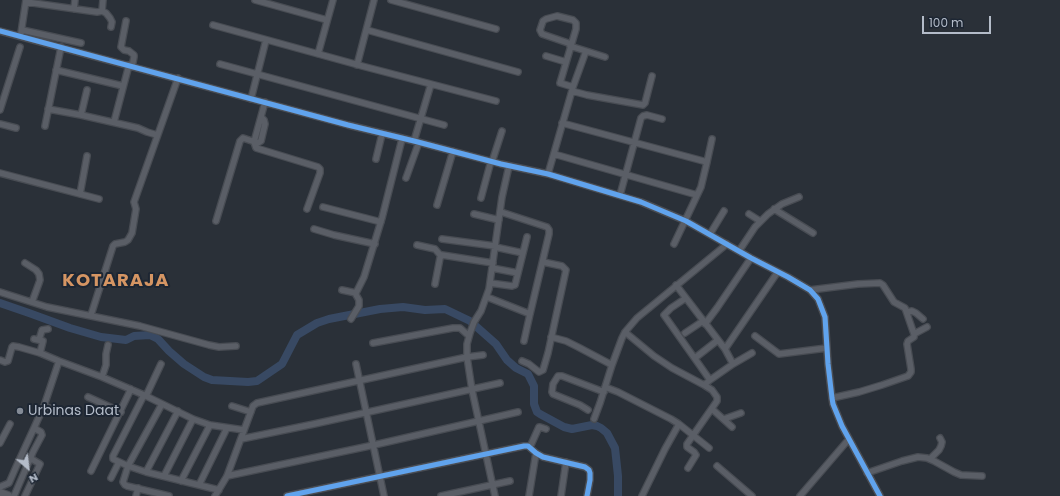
<!DOCTYPE html>
<style>
body{margin:0}
#map{position:relative;width:1060px;height:496px;overflow:hidden;background:#2a3038;font-family:Poppins,sans-serif}
canvas{display:block}
.north{position:absolute;left:8px;top:448px;width:40px;height:40px;-webkit-text-stroke:3px #1d2633;paint-order:stroke;rotate:152deg;font-size:11px;font-weight:700;line-height:16px;text-align:center;color:#b4bcc9}
.north::after{content:'';display:block;margin:auto;width:14px;height:18px;background:#b4bcc9;clip-path:polygon(50% 0,100% 100%,50% 72%,0 100%)}
.scale{position:absolute;left:922px;top:16px;width:69px;height:18px;box-sizing:border-box;border:2px solid #b4bcc9;border-top:0;padding-left:5px;font-size:12px;line-height:14px;white-space:nowrap;color:#b4bcc9;-webkit-text-stroke:3px #1d2633;paint-order:stroke}
</style>
<div id="map">
<canvas width="1060" height="496"></canvas>
<div class="north">N</div>
<div class="scale">100 m</div>
</div>
<script>
const ctx = document.querySelector('canvas').getContext('2d');
ctx.lineJoin = 'round';
const toPath = rows => new Path2D(rows.map(r => 'M' + r).join(''));
function stroke(path, color, width, dash) { ctx.strokeStyle = color; ctx.lineWidth = width; ctx.lineCap = dash ? 'butt' : 'round'; ctx.setLineDash(dash || []); ctx.stroke(path); }
function drawText(font, color, halo, rows, align = 'center') {
  ctx.font = font + ' Poppins,sans-serif'; ctx.lineWidth = 4; ctx.setLineDash([]); ctx.textBaseline = 'middle'; ctx.strokeStyle = halo; ctx.fillStyle = color; for (const [text, x, y, turn = 0] of rows) {
    ctx.save(); ctx.translate(x, y); ctx.rotate((+turn || 0) * Math.PI / 180); ctx.textAlign = isNaN(turn) ? turn : align; if (halo) ctx.strokeText(text, 0, 0); ctx.fillText(text, 0, 0); ctx.restore();
  }
}
stroke(toPath([
 [0,303,29,313,70,328,101,337,126,340,134,336,150,335,158,339,169,351,184,364,204,377,212,380,248,382,257,381,282,364,297,335,317,323,329,319,380,309,403,307,425,310,445,309,470,321,496,344,507,360,516,368,528,374,534,386,534,404,537,412,540,414,564,427,572,429,592,425,597,426,601,428,607,433,615,448,618,476,618,496]
]), '#384963', 8);
const street = toPath([
 [255,0,327,20],
 [391,0,496,29],
 [26,2,97,12,102,11,106,13,110,18,112,22,111,27],
 [74,9,75,0],
 [102,11,103,0],
 [126,21,121,47,124,50,129,51,134,55,134,57,132,67],
 [213,25,362,66,496,101],
 [22,30,81,43],
 [367,30,518,72],
 [0,31,348,125,414,141,501,164,548,174,641,202,686,221,751,258,788,277,810,290,818,299,825,317,828,364,832,398,833,404,842,426,880,496],
 [21,33,26,0],
 [571,44,542,34,540,30,543,21,546,19,557,16,573,20,576,23,576,29,560,83,573,87],
 [586,51,605,57],
 [318,54,333,0],
 [546,56,566,62],
 [220,64,444,125],
 [357,65,374,0],
 [56,70,123,86],
 [572,91,587,95,643,105,645,103,652,76],
 [251,99,266,40],
 [265,102,254,142,256,148,318,167,320,169,320,173,307,209],
 [48,109,81,115,138,128,147,132,157,135],
 [0,110,20,47],
 [81,115,87,90],
 [114,122,129,65],
 [562,123,707,162,701,187,674,244],
 [0,124,16,128],
 [45,126,61,47],
 [414,141,431,84],
 [554,154,697,195],
 [376,159,382,134],
 [492,162,502,131],
 [707,162,712,139],
 [0,173,99,199],
 [548,174,573,87,586,51,570,46],
 [406,178,419,142],
 [80,194,87,156],
 [620,195,641,118,643,116,647,115,662,119],
 [481,198,491,161],
 [437,205,453,151],
 [323,207,381,222],
 [774,209,813,233],
 [474,214,499,220],
 [749,214,760,221],
 [216,221,240,141,243,138,258,143,261,141,265,124,264,120,261,117],
 [314,229,334,235,375,244],
 [710,234,724,211],
 [442,239,495,246],
 [417,245,435,249,441,256],
 [495,247,523,253],
 [739,251,755,227,768,214,782,204,799,197],
 [25,263,36,270,39,274,40,280,39,283,32,302],
 [492,268,518,273],
 [490,283,512,286,515,285,527,237],
 [435,284,440,258,442,255,493,263],
 [676,285,725,349,733,364,710,380,704,385],
 [342,290,356,293,364,277,382,218,402,139],
 [810,290,858,284,880,283,883,285,894,302,905,308,914,334,914,337,908,341,907,344,911,369,911,372,908,376,882,385,859,392,832,398],
 [0,292,47,307,140,326,209,345,219,347,236,346],
 [487,297,530,314,549,234,549,230,547,227,501,212],
 [686,298,671,308,664,315,710,380],
 [907,312,912,311,916,313,923,319],
 [91,315,113,246,115,244,125,242,128,240,132,233,136,209,134,202,178,78],
 [351,319,359,306,359,300,355,293],
 [705,324,717,308,751,258],
 [625,332,654,356,672,368,704,385,712,390,717,397,717,401,687,444,687,447,694,452,696,455,688,468],
 [685,333,703,321],
 [914,334,927,327],
 [755,336,779,354,827,348],
 [551,337,566,341,578,347,612,365],
 [34,339,43,341,40,353],
 [39,340,42,330,48,329],
 [524,341,530,314],
 [373,343,453,328,460,328,469,336],
 [725,349,777,273],
 [695,358,718,340],
 [0,360,5,362,8,361,12,347,13,346,19,347,40,353,59,361,102,377,144,395,193,419,210,425,244,430],
 [522,361,529,364,539,372,543,370,548,353,566,270,562,266,543,262],
 [356,364,384,496],
 [733,364,752,353],
 [102,377,106,365,106,354,108,345],
 [605,387,618,392,671,419,679,424,709,448],
 [144,395,113,456,113,459,128,466,146,472,219,490],
 [146,396,161,364],
 [88,397,121,412],
 [162,404,128,466,123,482,125,485,127,486,169,496],
 [44,406,60,412],
 [232,406,251,412],
 [712,409,732,427],
 [588,410,580,405,553,394,552,392,553,384,558,376,562,376,604,392],
 [594,419,600,403,612,365,622,338,625,332,637,318,727,244],
 [724,419,741,413],
 [241,439,314,424,500,383],
 [0,443,10,424],
 [530,447,539,427,540,427,546,429],
 [930,459,939,450,941,446,942,442,940,438],
 [717,466,752,496],
 [91,471,131,389],
 [146,472,178,411],
 [867,473,902,461,918,457,927,458,934,461,954,472,961,475,982,476],
 [164,476,193,419],
 [227,476,374,445,518,412],
 [111,478,119,462],
 [181,481,210,425],
 [199,485,227,428],
 [0,487,2,486,9,483,16,467,34,428],
 [14,496,33,452,42,435,41,432,34,428,44,406,59,361],
 [25,496,40,464,30,458],
 [136,496,138,488],
 [215,496,227,476,253,406,257,403,467,357,483,355],
 [287,496,524,446,528,446,536,453,543,457,585,467,589,470,590,473,590,480,587,496],
 [441,496,510,481],
 [495,496,472,390,467,357,467,344,470,333,474,322,481,311,489,289,502,197,509,166],
 [529,496,536,453],
 [561,496,566,462],
 [642,496,665,449,679,424],
 [800,496,849,439]
]);
const secondary = toPath([
 [0,493,8,496]
]);
stroke(street, '#484c53', 8);
stroke(secondary, '#484c53', 10);
stroke(street, '#5a5e66', 5.5);
stroke(secondary, '#595d64', 8);
stroke(toPath([
 [0,31,348,125,414,141,501,164,548,174,641,202,686,221,751,258,788,277,810,290,818,299,825,317,828,364,832,398,833,404,842,426,880,496],
 [287,496,524,446,528,446,536,453,543,457,585,467,589,470,590,473,590,480,587,496]
]), '#60a3ed', 5);
for (const [x, y, r, color] of [
 [20,411,4,"#848b96"]
]) { const dot = new Path2D(); dot.arc(x, y, r, 0, 2 * Math.PI); ctx.fillStyle = color; ctx.fill(dot); stroke(dot, '#1d2633', 1.5); }
drawText('14px', '#b4bcc9', '#1d2633', [
 ["Urbinas Daat",28,411]
], 'left');
ctx.letterSpacing = '1px';
drawText('bold 18px', '#d59563', '#1d2633', [
 ["KOTARAJA",116,281]
]);
ctx.letterSpacing = '0px';
</script>
